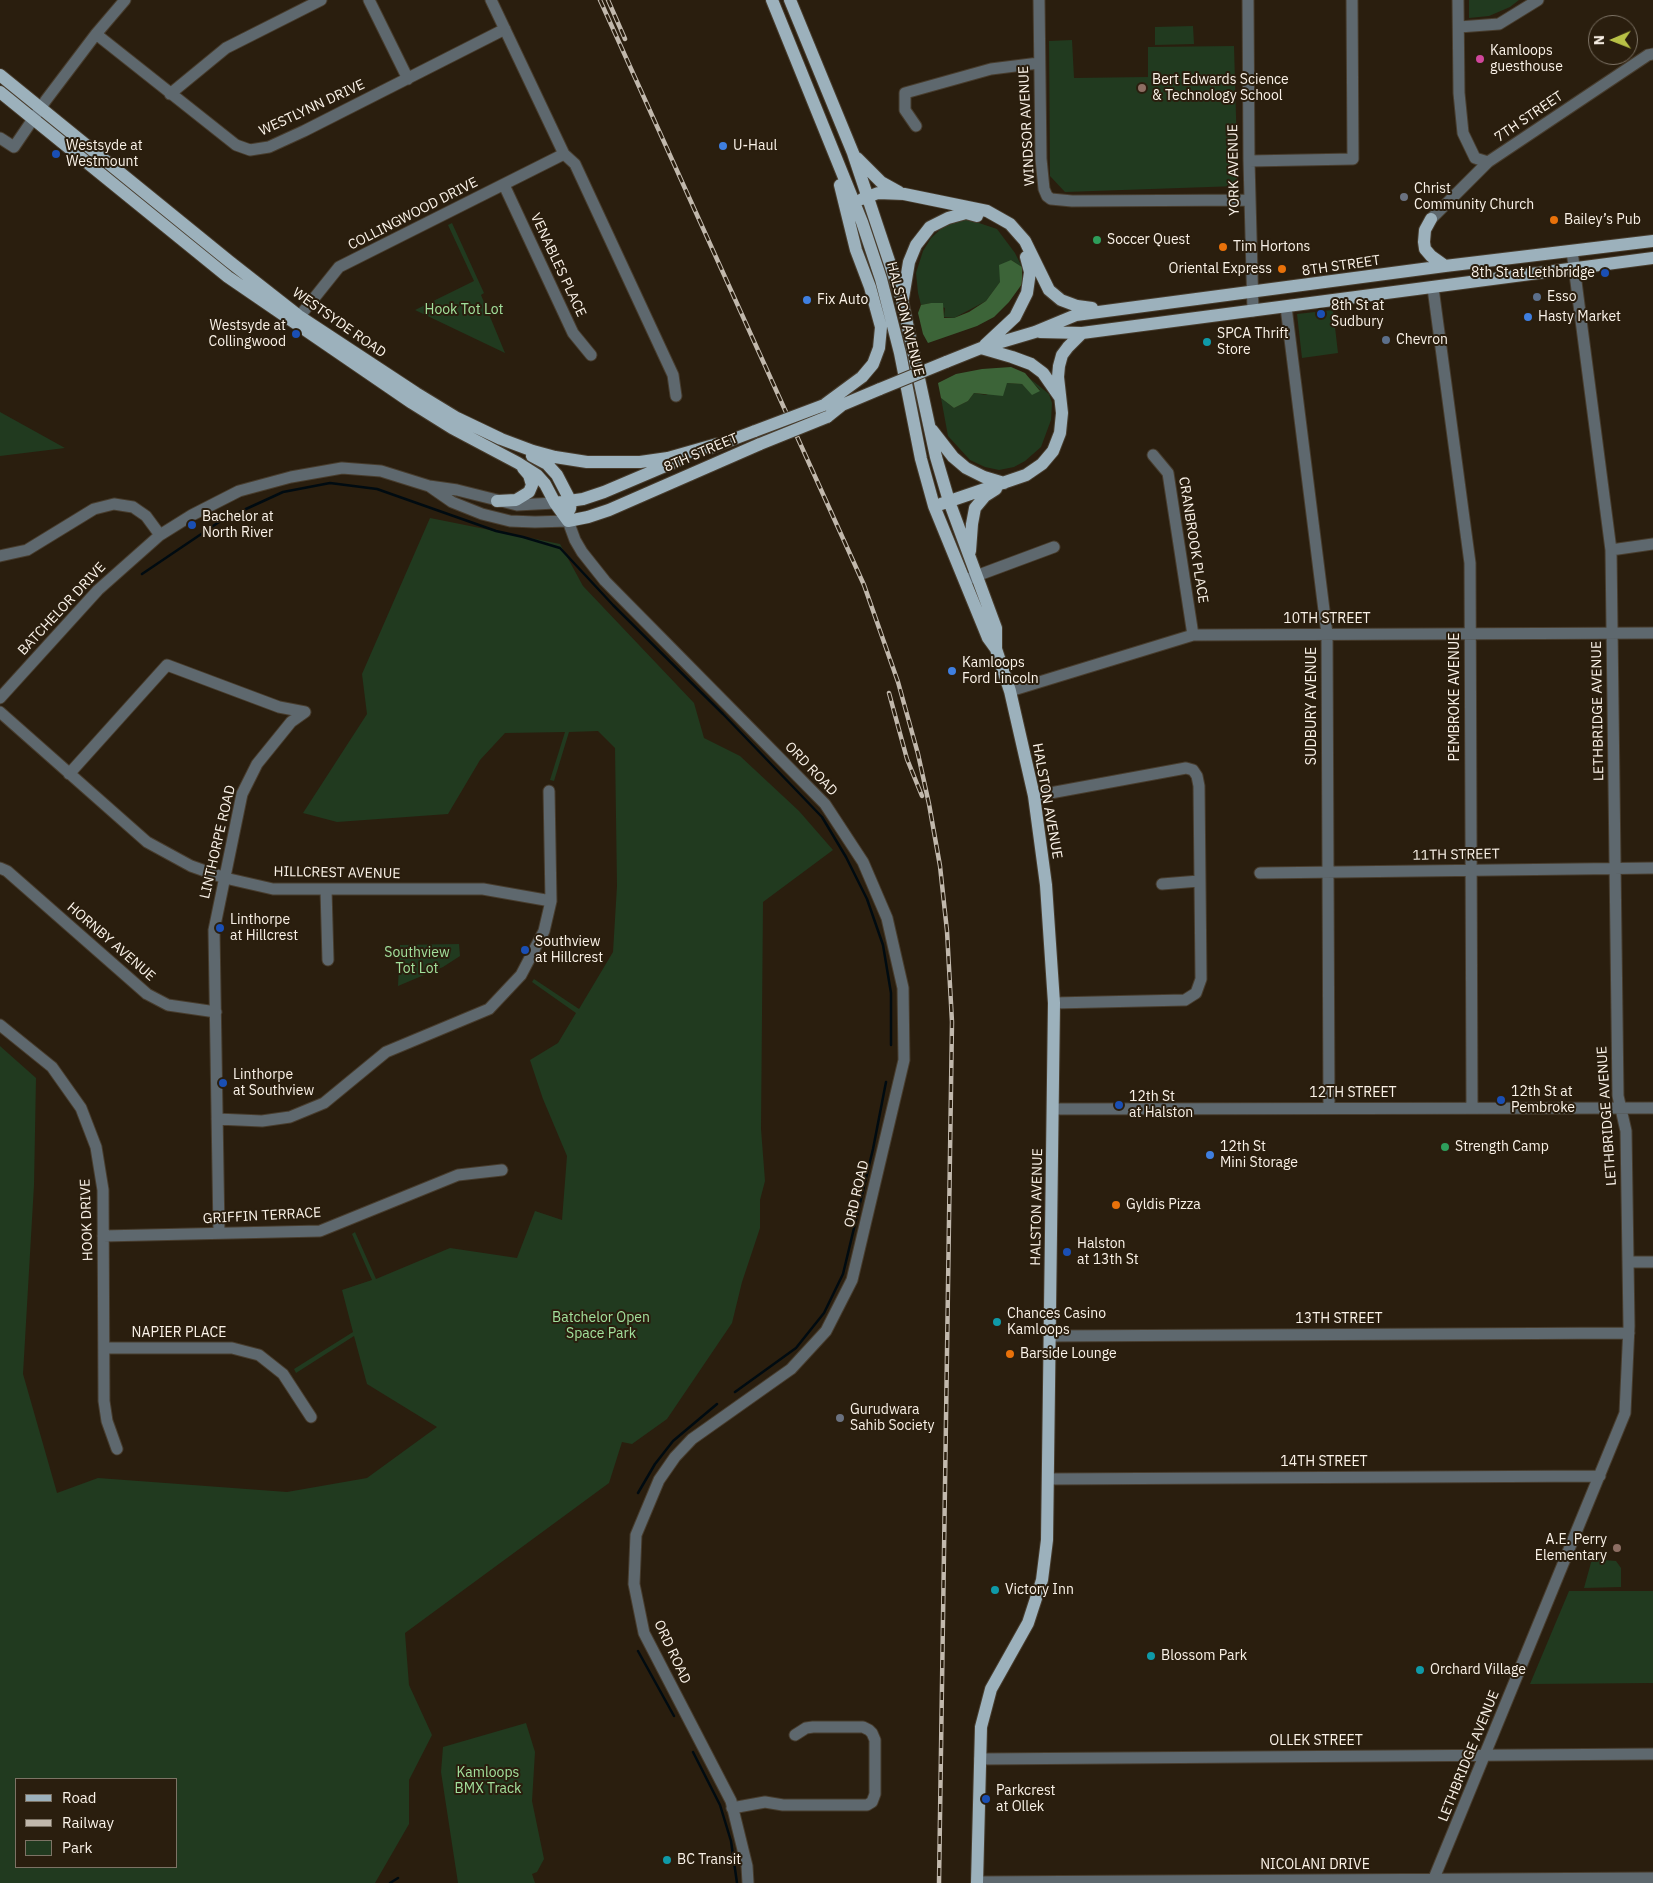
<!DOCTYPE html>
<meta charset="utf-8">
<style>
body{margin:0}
#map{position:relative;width:1653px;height:1883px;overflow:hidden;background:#2a1e0e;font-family:"IBM Plex Sans",sans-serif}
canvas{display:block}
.legend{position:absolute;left:15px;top:1778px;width:162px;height:90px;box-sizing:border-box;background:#2a1e0e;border:1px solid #7d7365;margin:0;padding:6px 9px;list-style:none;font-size:15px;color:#faf2e8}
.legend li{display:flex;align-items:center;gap:10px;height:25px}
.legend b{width:25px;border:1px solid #7d7365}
.north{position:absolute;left:1588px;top:15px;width:50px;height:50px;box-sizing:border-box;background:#2a1e0e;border:1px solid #7d7365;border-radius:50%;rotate:269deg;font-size:14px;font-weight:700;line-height:20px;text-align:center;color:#faf2e8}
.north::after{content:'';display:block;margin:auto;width:18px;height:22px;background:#b8c146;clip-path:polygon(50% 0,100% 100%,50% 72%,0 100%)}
</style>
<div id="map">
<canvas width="1653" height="1883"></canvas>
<ul class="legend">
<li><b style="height:6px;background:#9cb1bc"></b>Road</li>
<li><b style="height:6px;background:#c1b8ac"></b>Railway</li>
<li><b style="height:14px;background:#213a1f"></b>Park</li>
</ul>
<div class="north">N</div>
</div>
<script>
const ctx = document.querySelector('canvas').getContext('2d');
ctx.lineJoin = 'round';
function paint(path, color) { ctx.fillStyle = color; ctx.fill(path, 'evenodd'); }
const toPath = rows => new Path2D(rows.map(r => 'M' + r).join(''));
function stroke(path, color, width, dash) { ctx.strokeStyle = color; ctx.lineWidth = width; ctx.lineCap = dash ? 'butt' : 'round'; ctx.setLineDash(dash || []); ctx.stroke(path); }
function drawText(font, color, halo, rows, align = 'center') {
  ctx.font = font + ' "IBM Plex Sans",sans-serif'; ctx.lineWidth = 4; ctx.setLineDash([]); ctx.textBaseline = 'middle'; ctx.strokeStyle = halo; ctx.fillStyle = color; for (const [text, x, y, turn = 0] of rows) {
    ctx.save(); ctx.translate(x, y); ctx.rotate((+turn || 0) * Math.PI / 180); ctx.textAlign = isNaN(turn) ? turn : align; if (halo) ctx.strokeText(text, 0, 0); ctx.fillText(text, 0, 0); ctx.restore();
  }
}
paint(toPath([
 [1469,0,1519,0,1510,7,1489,16,1469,18],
 [1193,26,1194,44,1155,45,1155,27],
 [1072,40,1074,78,1148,77,1148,47,1234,46,1238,186,1065,192,1050,176,1049,41],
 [967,219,997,229,1015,253,1022,267,1011,260,1001,281,986,301,954,318,944,317,945,308,931,303,921,305,918,293,916,273,923,251,931,238,942,228,954,222],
 [452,223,484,293,481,295,505,353,415,310,474,281,448,225],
 [1333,310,1338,353,1302,358,1297,314],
 [1028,377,1049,394,1052,403,1051,420,1041,447,1025,461,1014,467,999,470,985,467,970,460,948,436,941,398,954,408,968,401,974,393,986,395,1007,383,1022,384,1032,394,1040,390],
 [0,412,65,448,0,456],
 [430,518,560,544,583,586,694,703,704,738,740,756,799,811,833,850,763,902,761,1129,765,1181,760,1200,760,1228,742,1282,732,1323,667,1419,632,1444,622,1442,609,1483,405,1633,409,1685,432,1735,409,1780,409,1824,375,1883,0,1883,0,1046,36,1078,34,1185,23,1374,57,1493,98,1478,287,1492,367,1478,437,1427,367,1384,354,1336,296,1373,294,1369,353,1332,342,1290,372,1280,352,1234,355,1232,376,1279,450,1248,517,1258,535,1211,562,1220,567,1156,543,1099,530,1060,558,1043,576,1013,532,982,534,979,579,1009,613,952,617,886,615,748,598,731,569,732,554,781,550,780,565,732,505,733,480,760,448,814,337,822,303,813,367,714,362,674],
 [16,1779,176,1779,176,1867,16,1867],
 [459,944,460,956,443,967,398,986,400,945],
 [1592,1559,1616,1561,1621,1568,1621,1587,1584,1588],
 [1569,1591,1653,1591,1653,1683,1530,1684],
 [526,1723,535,1752,532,1801,544,1859,537,1872,532,1874,535,1883,458,1883,441,1772,443,1747]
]), '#213a1f');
paint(toPath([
 [1011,260,1022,267,1022,284,1009,302,994,317,977,326,928,343,923,334,918,313,921,305,931,303,943,303,944,318,954,318,969,312,986,301,1000,282,999,265],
 [1011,367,1025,373,1040,391,1032,395,1022,384,1007,383,1003,396,974,393,968,401,954,408,941,398,938,383,956,374,982,369]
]), '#3c6438');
stroke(toPath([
 [142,574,222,520,283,492,330,483,377,489,496,531,523,537,560,548,613,605,723,714,822,817,846,857,867,899,883,945,891,993,891,1045],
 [735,1392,796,1348,824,1313,843,1274,873,1149,886,1082],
 [638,1493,655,1464,673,1441,717,1404],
 [638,1651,674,1716],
 [693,1752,720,1805,731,1841,737,1883],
 [390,1883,398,1878]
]), '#000b11', 2.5);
const minor = toPath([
 [369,0,408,79],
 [1039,0,1041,159,1044,189,1047,196,1051,199,1072,201,1250,200],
 [1248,0,1249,161,1253,311],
 [1458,0,1459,93,1463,133,1475,158,1488,162],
 [1459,27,1499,24,1538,0],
 [96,34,236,145,250,150,269,147,304,131,505,29],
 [170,94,226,48,321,0],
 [916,126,905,110,905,93,991,69,1039,63],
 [0,138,14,147,46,100,96,34,125,0],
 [564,154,575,164,673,375,676,396],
 [1249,161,1353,159,1352,0],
 [504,185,573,333,591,355],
 [1431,219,1488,162,1648,55,1653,54],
 [1433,288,1470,563,1472,1108],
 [1286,307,1327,634,1329,1108],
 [295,322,339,267,564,154,491,0],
 [1153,455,1168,473,1193,635],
 [429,486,452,502,482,514,510,521,535,522,568,521,575,540,582,552,605,581,825,804,863,862,887,918,903,988,904,1060,852,1280,826,1331,791,1369,692,1439,675,1457,659,1480,636,1535,634,1584,644,1633,731,1801,747,1866,748,1883],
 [1611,550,1653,544],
 [0,556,27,550,94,509,114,504,133,507,146,516,160,535],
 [968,579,1054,547],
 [1010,691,1193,635,1653,633],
 [0,698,98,590,160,535,192,515,239,491,291,477,342,468,381,471,429,486,457,490,517,505,555,503],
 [0,712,147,842,191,866,225,878,273,889,483,889,551,901],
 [69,774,167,665,279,707,305,712,291,722,257,764,242,794,214,930,219,1233],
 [1034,796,1186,768,1193,770,1197,776,1199,786,1201,979,1196,993,1185,1000,1054,1003],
 [0,868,7,871,147,994,168,1005,216,1012],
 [1260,873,1653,868],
 [1162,884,1199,881],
 [326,890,328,960],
 [0,1025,52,1067,81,1108,96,1147,103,1190,104,1401,107,1421,117,1449],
 [1054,1109,1653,1108],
 [217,1119,262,1121,290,1117,324,1103,386,1052,489,1009,521,975,544,931,551,901,549,791],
 [103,1236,320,1231,458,1175,502,1170],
 [1628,1262,1653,1262],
 [1050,1336,1629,1333],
 [105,1348,232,1348,259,1355,283,1374,311,1417],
 [1048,1479,1600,1476],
 [980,1759,1653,1754],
 [732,1808,765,1802,783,1805,867,1805,872,1802,875,1794,875,1740,872,1733,869,1730,863,1727,813,1727,806,1728,795,1735],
 [977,1882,1653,1878],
 [1432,1883,1625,1413,1629,1326,1626,1131,1618,1096,1611,550,1572,251]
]);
const major = toPath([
 [772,0,862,222,881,279,900,353,921,459,934,506,988,638,996,649],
 [790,0,853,153,902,300,936,457,949,501,996,628,996,649,1010,691,1034,796,1046,885,1054,1003,1047,1540,1042,1580,1028,1623,991,1689,981,1727,977,1883],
 [0,75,230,262,299,316,416,393,457,418,501,439,533,451,555,457,587,462,640,462,668,458,717,444],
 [0,92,228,277,412,403,452,428,518,463,537,475,545,484,555,503,568,521],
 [857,158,881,182,899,192],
 [862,199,878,193,904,194,987,211,1010,224,1025,241,1049,290,1061,300,1077,306,1092,308],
 [1431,219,1425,230,1424,242,1425,249,1431,256,1445,266],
 [903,298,909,262,916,245,930,227,948,218,966,213,977,216],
 [1040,332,1082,333,1653,258],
 [985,345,1015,317,1027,293,1030,272,1026,257],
 [981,348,1012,357,1031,364,1043,373,1059,396],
 [946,362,981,348,1035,332,1076,315,1445,266,1653,241],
 [824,405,862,377,873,364,879,348,881,327,870,287,856,250,840,185],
 [827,417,842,405,880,389],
 [932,430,953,457,966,468,984,477,1004,483],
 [710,448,755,431],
 [532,456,547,464,557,475,571,502,570,509],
 [497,501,516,500,529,492,532,485,529,475,523,468],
 [555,503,583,499,604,492,677,461],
 [941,504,1026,475,1042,464,1053,451,1060,433,1062,413,1058,377,1059,366,1062,355,1068,347,1082,333],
 [568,521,588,517,609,510,760,444],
 [970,551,972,524,975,508,985,496,996,489]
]);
stroke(minor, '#473c2d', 13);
stroke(major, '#473c2d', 14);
stroke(minor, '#5e686e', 11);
stroke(major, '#9cb1bc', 12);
const rail = toPath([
 [600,0,864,585,898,682,918,754,929,804,940,866,947,931,952,1022,939,1883],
 [608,0,625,39],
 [889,693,907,759,922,796]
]);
stroke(rail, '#c1b8ac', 4.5);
stroke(rail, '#2a1e0e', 2.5, [8]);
const majorBridge = toPath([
 [880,389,946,362],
 [755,431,824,405],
 [760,444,827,417]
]);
stroke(majorBridge, '#473c2d', 14, []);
stroke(majorBridge, '#9cb1bc', 12);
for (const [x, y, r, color] of [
 [1480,59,5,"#d1479c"],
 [1142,88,5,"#8d6e63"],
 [723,146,5,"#3f7fe0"],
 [56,154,5,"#1a4fb4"],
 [1404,197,5,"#6b7280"],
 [1554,220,5,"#e8710a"],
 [1097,240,5,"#2e9e5b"],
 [1223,247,5,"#e8710a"],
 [1282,269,5,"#e8710a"],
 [1605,273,5,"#1a4fb4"],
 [1537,297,5,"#5c6f8a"],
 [807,300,5,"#3f7fe0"],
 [1321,314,5,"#1a4fb4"],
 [1528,317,5,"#3f7fe0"],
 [296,334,5,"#1a4fb4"],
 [1386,340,5,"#5c6f8a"],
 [1207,342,5,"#0f9aa8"],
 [192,525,5,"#1a4fb4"],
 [952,671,5,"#3f7fe0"],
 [220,928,5,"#1a4fb4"],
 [525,950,5,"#1a4fb4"],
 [223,1083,5,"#1a4fb4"],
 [1501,1100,5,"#1a4fb4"],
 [1119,1105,5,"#1a4fb4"],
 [1445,1147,5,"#2e9e5b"],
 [1210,1155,5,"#3f7fe0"],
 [1116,1205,5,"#e8710a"],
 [1067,1252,5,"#1a4fb4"],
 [997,1322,5,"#0f9aa8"],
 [1010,1354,5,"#e8710a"],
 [840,1418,5,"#6b7280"],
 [1617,1548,5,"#8d6e63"],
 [995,1590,5,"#0f9aa8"],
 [1151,1656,5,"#0f9aa8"],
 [1420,1670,5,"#0f9aa8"],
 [986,1799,5,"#1a4fb4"],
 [667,1860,5,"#0f9aa8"]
]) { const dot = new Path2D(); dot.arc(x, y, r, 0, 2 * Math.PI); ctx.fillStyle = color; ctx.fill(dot); stroke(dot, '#2a1e0e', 2); }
drawText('14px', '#faf2e8', '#2a1e0e', [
 ["Kamloops",1490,51],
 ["guesthouse",1490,67],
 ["Bert Edwards Science",1152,80],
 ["& Technology School",1152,96],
 ["Westsyde at",66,146],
 ["Westmount",66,162],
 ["U-Haul",733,146],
 ["Christ",1414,189],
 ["Community Church",1414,205],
 ["Bailey’s Pub",1564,220],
 ["Soccer Quest",1107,240],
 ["Tim Hortons",1233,247],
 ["Oriental Express",1272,269,"right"],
 ["8th St at Lethbridge",1595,273,"right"],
 ["Esso",1547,297],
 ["Fix Auto",817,300],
 ["8th St at",1331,306],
 ["Sudbury",1331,322],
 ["Hasty Market",1538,317],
 ["Westsyde at",286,326,"right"],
 ["Collingwood",286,342,"right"],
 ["SPCA Thrift",1217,334],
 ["Store",1217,350],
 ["Chevron",1396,340],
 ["Bachelor at",202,517],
 ["North River",202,533],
 ["Kamloops",962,663],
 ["Ford Lincoln",962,679],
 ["Linthorpe",230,920],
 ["at Hillcrest",230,936],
 ["Southview",535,942],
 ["at Hillcrest",535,958],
 ["Linthorpe",233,1075],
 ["at Southview",233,1091],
 ["12th St at",1511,1092],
 ["Pembroke",1511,1108],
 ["12th St",1129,1097],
 ["at Halston",1129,1113],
 ["12th St",1220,1147],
 ["Mini Storage",1220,1163],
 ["Strength Camp",1455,1147],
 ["Gyldis Pizza",1126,1205],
 ["Halston",1077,1244],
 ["at 13th St",1077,1260],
 ["Chances Casino",1007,1314],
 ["Kamloops",1007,1330],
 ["Barside Lounge",1020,1354],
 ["Gurudwara",850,1410],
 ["Sahib Society",850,1426],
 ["A.E. Perry",1607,1540,"right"],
 ["Elementary",1607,1556,"right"],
 ["Victory Inn",1005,1590],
 ["Blossom Park",1161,1656],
 ["Orchard Village",1430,1670],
 ["Parkcrest",996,1791],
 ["at Ollek",996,1807],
 ["BC Transit",677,1860]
], 'left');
drawText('14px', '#faf2e8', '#2a1e0e', [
 ["WESTLYNN DRIVE",312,108,-25],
 ["7TH STREET",1529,117,-34],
 ["WINDSOR AVENUE",1027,126,-93],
 ["YORK AVENUE",1234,170,-91],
 ["COLLINGWOOD DRIVE",413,214,-27],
 ["VENABLES PLACE",558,265,65],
 ["8TH STREET",1341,266,-8],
 ["HALSTON AVENUE",905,319,76],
 ["WESTSYDE ROAD",339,323,35],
 ["8TH STREET",701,453,-23],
 ["CRANBROOK PLACE",1193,540,81],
 ["BATCHELOR DRIVE",62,609,-47],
 ["10TH STREET",1327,619],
 ["PEMBROKE AVENUE",1455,697,-90],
 ["SUDBURY AVENUE",1312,706,-90],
 ["LETHBRIDGE AVENUE",1598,711,-91],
 ["ORD ROAD",811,769,46],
 ["HALSTON AVENUE",1047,801,80],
 ["LINTHORPE ROAD",218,842,-77],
 ["11TH STREET",1456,855,-1],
 ["HILLCREST AVENUE",337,873,1],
 ["HORNBY AVENUE",111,942,41],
 ["12TH STREET",1353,1093],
 ["LETHBRIDGE AVENUE",1607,1116,-94],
 ["ORD ROAD",857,1194,-77],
 ["HALSTON AVENUE",1037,1207,-89],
 ["GRIFFIN TERRACE",262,1216,-3],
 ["HOOK DRIVE",87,1220,-92],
 ["13TH STREET",1339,1319],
 ["NAPIER PLACE",179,1333],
 ["14TH STREET",1324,1462],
 ["ORD ROAD",672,1652,65],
 ["OLLEK STREET",1316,1741],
 ["LETHBRIDGE AVENUE",1469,1756,-68],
 ["NICOLANI DRIVE",1315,1865]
]);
drawText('14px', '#a2e09c', '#2a1e0e', [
 ["Hook Tot Lot",464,310],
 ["Southview",417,953],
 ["Tot Lot",417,969],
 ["Batchelor Open",601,1318],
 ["Space Park",601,1334],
 ["Kamloops",488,1773],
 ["BMX Track",488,1789]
]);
</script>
